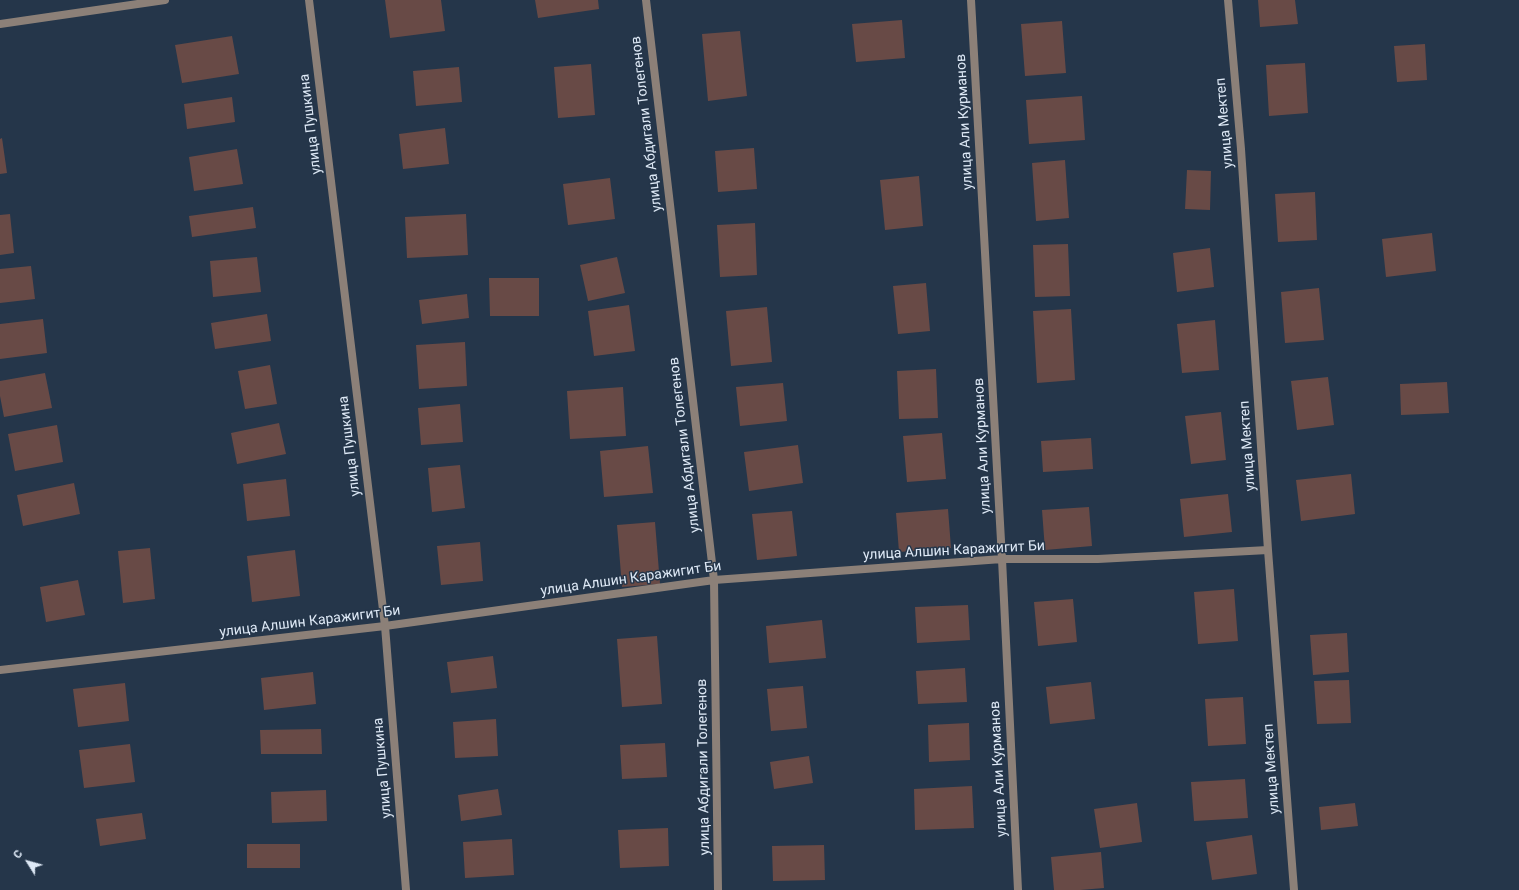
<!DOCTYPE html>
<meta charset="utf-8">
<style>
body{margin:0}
#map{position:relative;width:1519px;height:890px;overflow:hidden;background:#25364a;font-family:Roboto,sans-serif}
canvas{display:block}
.north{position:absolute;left:8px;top:842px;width:40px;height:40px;-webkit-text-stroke:3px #25364a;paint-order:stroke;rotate:307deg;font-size:11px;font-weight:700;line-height:16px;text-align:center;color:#dee9f6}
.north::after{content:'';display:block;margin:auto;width:14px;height:18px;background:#dee9f6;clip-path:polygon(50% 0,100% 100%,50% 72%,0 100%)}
</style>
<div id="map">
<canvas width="1519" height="890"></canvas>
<div class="north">С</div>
</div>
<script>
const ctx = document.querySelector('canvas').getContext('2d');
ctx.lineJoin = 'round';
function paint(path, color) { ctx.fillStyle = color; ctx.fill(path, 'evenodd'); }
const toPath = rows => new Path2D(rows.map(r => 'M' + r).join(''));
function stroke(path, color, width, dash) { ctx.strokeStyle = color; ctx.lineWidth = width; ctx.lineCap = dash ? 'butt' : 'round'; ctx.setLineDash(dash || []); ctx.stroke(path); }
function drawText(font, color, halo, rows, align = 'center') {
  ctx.font = font + ' Roboto,sans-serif'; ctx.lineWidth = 3; ctx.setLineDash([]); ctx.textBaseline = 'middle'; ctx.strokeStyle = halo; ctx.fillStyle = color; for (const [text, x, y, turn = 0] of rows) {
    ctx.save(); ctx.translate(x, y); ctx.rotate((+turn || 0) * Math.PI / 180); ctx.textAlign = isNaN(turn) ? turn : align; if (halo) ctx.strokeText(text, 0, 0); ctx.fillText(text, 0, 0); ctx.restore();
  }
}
paint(toPath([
 [385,0,441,0,445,31,390,38],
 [535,0,598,0,599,9,538,18],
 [1258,0,1295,0,1298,24,1260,27],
 [902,20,905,58,856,62,852,24],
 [1062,21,1066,73,1025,76,1021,24],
 [740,31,747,96,708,101,702,34],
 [232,36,239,74,182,83,175,45],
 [1425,44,1427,80,1397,82,1394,46],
 [1305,63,1308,113,1269,116,1266,65],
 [591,64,595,115,558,118,554,67],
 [459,67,462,102,416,106,413,71],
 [1082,96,1085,140,1029,144,1026,100],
 [232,97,235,122,187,129,184,104],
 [445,128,449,164,403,169,399,134],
 [2,138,7,173,0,174,0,139],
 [754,148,757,189,718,192,715,151],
 [237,149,243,184,194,191,189,157],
 [1065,160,1069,218,1036,221,1032,163],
 [1187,170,1211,171,1210,210,1185,209],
 [919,176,923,226,885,230,880,180],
 [610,178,615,219,568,225,563,184],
 [1315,192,1317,240,1278,242,1275,194],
 [253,207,256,228,192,237,189,216],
 [10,214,14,253,0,255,0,215],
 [466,214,468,255,407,258,405,217],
 [755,223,757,275,720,277,717,225],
 [1432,233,1436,271,1386,277,1382,239],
 [1068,244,1070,296,1035,297,1033,245],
 [1210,248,1214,287,1177,292,1173,253],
 [257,257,261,292,213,297,210,261],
 [617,257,625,293,588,301,580,265],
 [31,266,35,299,0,303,0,269],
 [489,278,539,278,539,316,490,316],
 [926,283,930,331,898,334,893,286],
 [1319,288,1324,340,1285,343,1281,292],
 [467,294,469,318,422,324,419,300],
 [629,305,635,351,594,356,588,311],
 [767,307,772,362,731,366,726,311],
 [1071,309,1075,380,1037,383,1033,311],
 [267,314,271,341,215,349,211,323],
 [43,319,47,353,0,359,0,324],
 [1215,320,1219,370,1182,373,1177,324],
 [465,342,467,386,419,389,416,345],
 [270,365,277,404,245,409,238,371],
 [936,369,938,418,899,419,897,371],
 [45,373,52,408,4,417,0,396,0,381],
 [1328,377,1334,425,1297,430,1291,381],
 [1447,382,1449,413,1401,415,1400,384],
 [783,383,787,421,740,426,736,387],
 [623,387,626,436,570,439,567,391],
 [460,404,463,442,421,445,418,408],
 [1221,412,1226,460,1191,464,1185,416],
 [279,423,286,454,237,464,231,433],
 [57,425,63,462,15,471,8,434],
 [942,433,946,479,907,482,903,436],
 [1091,438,1093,469,1043,472,1041,441],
 [798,445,803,483,749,491,744,452],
 [648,446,653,493,604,497,600,451],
 [460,465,465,508,432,512,428,468],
 [1351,474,1355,514,1301,521,1296,480],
 [286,479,290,516,247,521,243,484],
 [74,483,80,514,23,526,17,495],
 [1228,494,1232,532,1184,537,1180,499],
 [1089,507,1092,546,1045,550,1042,510],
 [948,509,951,548,899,552,896,513],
 [792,511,797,556,757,560,752,514],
 [655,522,660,584,622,587,617,525],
 [480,542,483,581,441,585,437,546],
 [150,548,155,599,123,603,118,551],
 [295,550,300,596,252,602,247,556],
 [78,580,85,615,46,622,40,587],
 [1234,589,1238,641,1198,644,1194,592],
 [1073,599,1077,642,1038,646,1034,602],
 [968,605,970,640,917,643,915,607],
 [822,620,826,658,769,663,766,626],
 [1347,633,1349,672,1313,675,1310,635],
 [657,636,662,704,622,707,617,639],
 [493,656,497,688,451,693,447,662],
 [965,668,967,702,918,704,916,671],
 [313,672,316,704,264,710,261,678],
 [1349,680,1351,723,1317,724,1314,681],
 [1091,682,1095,719,1050,724,1046,687],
 [125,683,129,721,78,727,73,689],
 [803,686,807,728,771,731,767,689],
 [1243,697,1246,744,1208,746,1205,699],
 [496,719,498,756,455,758,453,722],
 [969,723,970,760,929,762,928,725],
 [321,729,322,754,261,754,260,730],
 [665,743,667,777,622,779,620,745],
 [130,744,135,782,84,788,79,750],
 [809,756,813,783,774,789,770,762],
 [1245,779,1248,818,1194,821,1191,782],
 [972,786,974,828,915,830,914,789],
 [498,789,502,815,461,821,458,795],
 [326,790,327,821,272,823,271,792],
 [1137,803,1142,842,1100,848,1094,809],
 [1355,803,1358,826,1321,830,1319,807],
 [142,813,146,839,100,846,96,819],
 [668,828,669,866,620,868,618,830],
 [1252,835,1257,874,1212,880,1206,842],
 [512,839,514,875,465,878,463,842],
 [247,844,300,844,300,868,247,868],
 [824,845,825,880,773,881,772,846],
 [1101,852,1104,888,1080,890,1054,890,1051,857]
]), '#684a46');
stroke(toPath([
 [309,0,385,626,406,890],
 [646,0,714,580,718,890],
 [971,0,1002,559,1018,890],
 [1228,0,1241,149,1268,550,1294,890],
 [0,24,165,0],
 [0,670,385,626,714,580,1002,559,1098,559,1268,550]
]), '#8c8078', 8);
drawText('14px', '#dee9f6', '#25364a', [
 ["улица Али Курманов",965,122,-93],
 ["улица Мектеп",1225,123,-95],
 ["улица Пушкина",311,124,-97],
 ["улица Абдигали Толегенов",647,124,-97],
 ["улица Абдигали Толегенов",685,445,-97],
 ["улица Пушкина",350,446,-97],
 ["улица Али Курманов",983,446,-93],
 ["улица Мектеп",1248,446,-94],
 ["улица Алшин Каражигит Би",954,551,-3],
 ["улица Алшин Каражигит Би",631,579,-8],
 ["улица Алшин Каражигит Би",310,622,-7],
 ["улица Абдигали Толегенов",704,767,-91],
 ["улица Пушкина",383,768,-95],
 ["улица Али Курманов",999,769,-93],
 ["улица Мектеп",1272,769,-94]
]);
</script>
